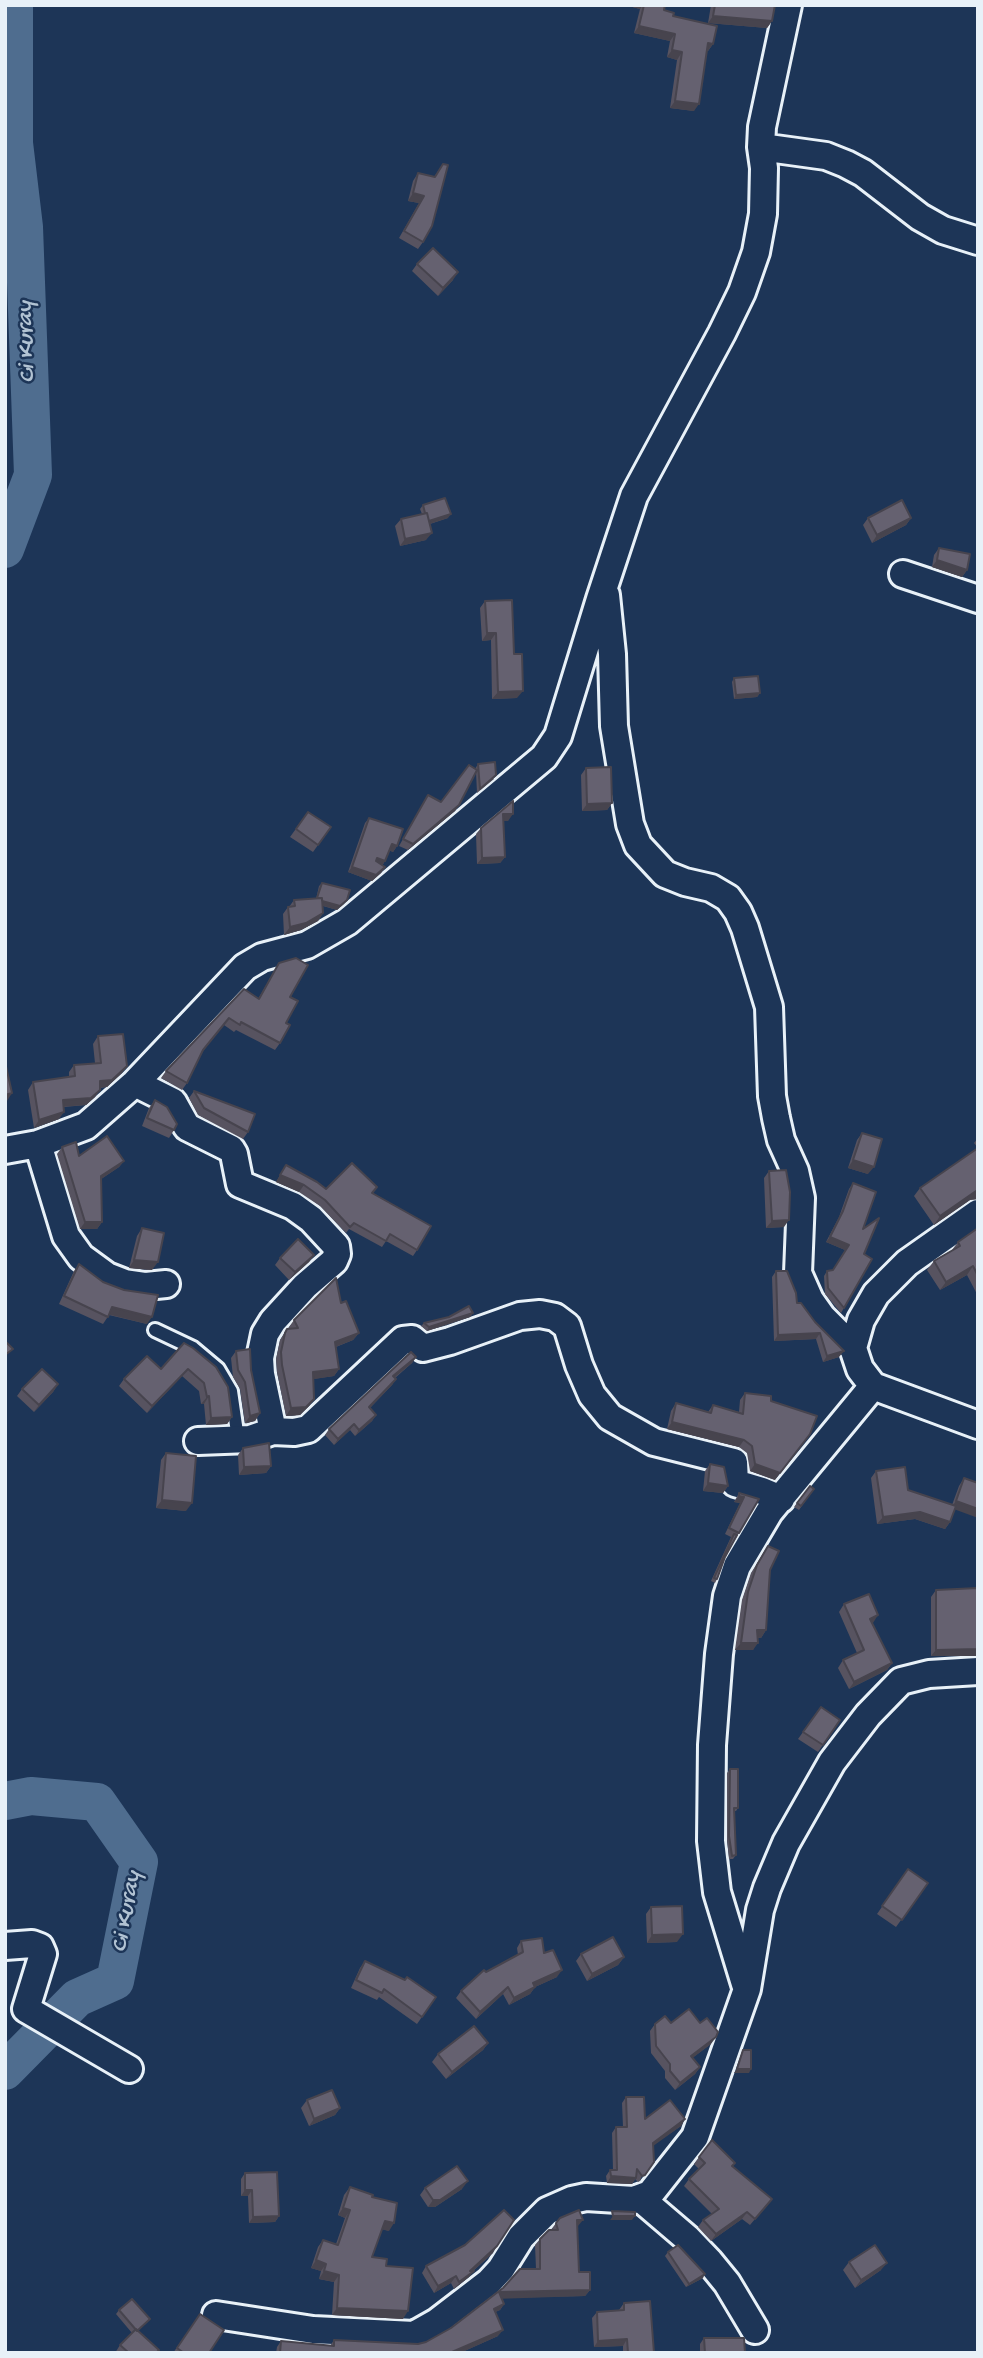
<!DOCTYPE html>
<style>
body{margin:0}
#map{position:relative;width:983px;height:2358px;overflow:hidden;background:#1d3557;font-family:"Gochi Hand",sans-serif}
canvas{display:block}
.frame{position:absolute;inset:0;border:7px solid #e8f1f8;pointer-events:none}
</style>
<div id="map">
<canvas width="983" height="2358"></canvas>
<div class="frame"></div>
</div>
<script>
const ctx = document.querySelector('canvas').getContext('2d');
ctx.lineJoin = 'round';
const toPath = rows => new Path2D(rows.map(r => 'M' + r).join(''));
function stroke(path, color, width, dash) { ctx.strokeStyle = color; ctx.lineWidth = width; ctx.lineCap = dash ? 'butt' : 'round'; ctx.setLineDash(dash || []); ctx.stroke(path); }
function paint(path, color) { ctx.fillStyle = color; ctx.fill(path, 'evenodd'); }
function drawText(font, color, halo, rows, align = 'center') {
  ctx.font = font + ' "Gochi Hand",sans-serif'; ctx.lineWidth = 5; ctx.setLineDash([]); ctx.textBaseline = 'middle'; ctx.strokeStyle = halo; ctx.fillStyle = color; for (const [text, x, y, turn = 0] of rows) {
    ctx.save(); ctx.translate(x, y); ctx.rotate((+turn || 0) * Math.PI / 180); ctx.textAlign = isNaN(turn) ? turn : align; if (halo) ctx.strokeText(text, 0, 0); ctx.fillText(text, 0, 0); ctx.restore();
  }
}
stroke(toPath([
 [5,549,33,475,24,227,14,143,14,5],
 [5,1801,31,1796,97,1802,139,1862,115,1981,77,1998,5,2071]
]), '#4f6d8f', 38);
const service = toPath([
 [155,1330,193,1348,218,1369,231,1391,238,1439]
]);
const minor = toPath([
 [761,147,826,156,846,164,863,173,920,217,943,230,978,241],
 [903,574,978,599],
 [606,595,612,654,614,726,630,824,638,845,665,874,685,882,711,888,728,898,738,912,745,928,769,1007,772,1096,776,1118,781,1140,795,1171,801,1198,798,1273,810,1300,822,1317,853,1348],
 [135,1083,173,1102,187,1127,231,1149,234,1154,240,1184,293,1206,311,1219,336,1246,337,1254,334,1261,305,1286,273,1321,265,1334,260,1358,261,1374,273,1431],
 [38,1144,66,1236,81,1257,107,1276,125,1283,146,1286,166,1284],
 [5,1150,38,1144,86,1126,135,1083,245,967,262,957,307,945,347,922,544,757,558,736,600,599,634,496,722,333,742,292,756,252,763,214,764,168,761,147,762,127,788,5],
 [978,1213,907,1263,876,1294,861,1320,853,1348,860,1369,873,1386,978,1425],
 [198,1441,250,1439,273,1431,294,1432,308,1429,403,1340,412,1339,423,1348,450,1341,520,1316,540,1314,555,1317,567,1326,579,1365,592,1395,610,1417,654,1442,734,1462,735,1483,762,1491,781,1499],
 [5,1946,32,1944,40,1947,43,1954,26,2009,129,2069],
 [745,1984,717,1892,711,1841,712,1745,719,1654,727,1596,737,1566,769,1512,873,1386],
 [640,2198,688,2239,709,2261,727,2283,755,2330],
 [216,2315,313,2330,414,2335,437,2322,489,2282,501,2269,521,2237,547,2211,572,2200,586,2197,634,2200,650,2194,695,2137,747,1989,760,1910,767,1888,786,1843,832,1762,868,1715,901,1681,929,1674,978,1671]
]);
stroke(service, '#e8f1f8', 18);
stroke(minor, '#e8f1f8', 32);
stroke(service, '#1d3557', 12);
stroke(minor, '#1d3557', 26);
paint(toPath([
 [625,5,665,5,664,10,713,44,708,51,707,51,694,111,670,108,677,60,667,57,670,41,634,33,640,9],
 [711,5,775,5,772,21,767,28,708,23],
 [443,164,423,242,418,249,399,238,419,203,408,201,413,181,418,173,434,177],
 [417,264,453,280,438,296,412,271],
 [423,505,448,518,430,524,426,540,400,546,395,526,401,519,422,514,420,509],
 [868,518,911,518,906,525,872,543,863,525],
 [939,548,967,570,962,577,932,567,934,555],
 [485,601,517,698,492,699,491,640,482,641,480,608],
 [734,678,760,693,757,697,734,699,732,682],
 [478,764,494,779,477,793,476,772,455,811,408,850,399,846,428,795,441,802,475,769],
 [586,768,612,803,607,810,582,811,581,775],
 [513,801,508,821,503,821,505,857,500,863,477,864,476,834,481,828],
 [308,812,331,827,313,852,290,837],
 [369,818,397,846,393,852,389,850,385,861,382,866,385,867,381,873,372,881,348,872,365,823],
 [322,883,347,900,344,904,337,910,323,906,323,913,318,921,301,930,284,935,283,914,288,907,289,907,294,900,316,899,319,886],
 [279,963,290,997,286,1023,280,1043,275,1050,236,1030,234,1032,224,1025,202,1052,187,1083,182,1090,161,1078,166,1071,244,989,258,999],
 [98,1036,127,1066,122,1073,107,1087,100,1088,95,1097,86,1105,64,1107,59,1119,34,1128,28,1090,33,1082,69,1077,69,1072,74,1065,95,1063,93,1044],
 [194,1091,248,1132,243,1139,198,1115,189,1098],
 [155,1100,174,1130,169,1138,142,1126,149,1108],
 [862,1133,868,1174,848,1168,857,1140],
 [978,1138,978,1199,970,1200,934,1225,914,1196,920,1188,978,1148,974,1143],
 [62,1147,79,1156,124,1161,119,1167,101,1179,102,1222,97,1229,80,1229,57,1154],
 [286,1165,326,1189,377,1187,373,1193,417,1250,413,1256,386,1241,382,1247,349,1229,346,1233,320,1206,299,1192,276,1182],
 [769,1171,784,1227,766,1228,764,1178],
 [853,1183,863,1229,864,1254,844,1308,841,1313,825,1294,824,1276,827,1271,833,1270,845,1250,826,1242,839,1217,849,1189],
 [142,1228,152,1270,129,1268,137,1236],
 [978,1228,978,1296,967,1275,940,1290,927,1270,934,1261,952,1250,958,1242],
 [314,1255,309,1262,289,1280,275,1265,280,1258],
 [79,1264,147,1324,109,1315,103,1324,59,1304,74,1271],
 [776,1271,797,1303,839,1357,823,1362,816,1339,774,1341,772,1277],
 [341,1303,359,1333,353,1340,336,1347,339,1369,334,1376,313,1379,314,1399,309,1406,300,1415,286,1416,277,1372,276,1359,280,1340,287,1329,289,1329,289,1327,294,1320],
 [473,1313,470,1317,427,1331,421,1326,424,1323],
 [184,1343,232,1417,227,1424,206,1425,204,1404,201,1404,199,1391,182,1376,147,1413,119,1386,124,1379,161,1369],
 [236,1351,251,1370,260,1413,255,1421,247,1423,245,1423,240,1389,233,1377,231,1358],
 [416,1357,412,1363,395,1378,396,1379,392,1385,370,1408,376,1415,372,1421,355,1436,350,1430,334,1445,325,1435,329,1429],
 [58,1384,53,1392,34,1412,17,1396,22,1389],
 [745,1393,771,1401,775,1480,750,1471,747,1453,739,1447,667,1429,671,1411,676,1403,708,1412,713,1405,739,1412,740,1400],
 [243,1448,271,1466,266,1473,239,1475,238,1455],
 [166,1453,186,1511,156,1508,161,1460],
 [710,1464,728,1486,723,1493,703,1491,705,1471],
 [876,1471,908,1490,952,1505,959,1486,964,1478,950,1522,945,1529,915,1519,877,1524,871,1478],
 [810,1486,814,1489,799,1510,794,1507],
 [739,1493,759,1499,725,1557,717,1579,715,1583,711,1581,731,1537,725,1534,740,1503,734,1502],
 [768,1546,770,1570,766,1630,761,1638,758,1638,753,1650,735,1650,742,1600,751,1573],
 [978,1588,978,1656,931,1656,931,1597,936,1590],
 [844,1604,873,1623,872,1623,892,1663,887,1670,849,1689,838,1668,843,1660,857,1653,839,1612],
 [821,1707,840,1720,818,1752,798,1739],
 [730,1769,738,1808,736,1811,734,1811,736,1855,733,1859,729,1859,727,1840,727,1773],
 [908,1869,928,1883,896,1927,877,1914],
 [651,1907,677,1942,647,1943,646,1914],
 [521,1941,544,1953,557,1977,535,1987,530,1994,509,2005,503,1994,476,2019,456,1998,461,1991,486,1972,518,1955,517,1948],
 [581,1954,624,1957,618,1965,587,1981,576,1961],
 [365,1961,436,1997,417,2024,379,1997,377,2000,351,1988,360,1968],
 [671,2023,711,2044,692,2058,700,2067,695,2074,675,2090,665,2078,665,2071,651,2053,650,2031,655,2024],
 [488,2043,483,2050,446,2079,432,2062,438,2054],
 [626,2097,645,2119,685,2119,681,2126,653,2145,640,2181,638,2182,635,2179,632,2184,607,2183,606,2176,610,2170,613,2170,612,2133,616,2127,623,2127,622,2103],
 [307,2100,340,2108,335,2115,309,2126,301,2108],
 [699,2157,733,2166,767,2205,750,2225,742,2219,711,2241,698,2227,703,2220,712,2214,684,2186,689,2179,699,2169,694,2164],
 [245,2173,279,2216,275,2222,249,2223,248,2196,241,2196,241,2179],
 [350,2187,372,2197,389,2231,382,2229,372,2257,386,2266,403,2319,332,2315,334,2282,319,2279,321,2271,311,2268,318,2247,323,2240,336,2244,345,2218,338,2215,344,2195],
 [425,2188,462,2189,435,2207,428,2207,420,2195],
 [556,2223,578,2226,577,2226,579,2272,590,2290,585,2296,501,2298,504,2304,500,2310,495,2312,498,2336,460,2353,276,2353,277,2347,281,2341,330,2346,334,2340,418,2344,426,2342,451,2328,536,2269,535,2245,540,2239,551,2230],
 [668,2252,703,2278,686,2287,665,2256],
 [493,2253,473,2271,469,2277,454,2289,451,2283,434,2293,422,2273,426,2266],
 [849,2262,881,2270,855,2288,843,2270],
 [624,2303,654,2353,623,2353,623,2346,594,2347,592,2318,597,2312,619,2310],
 [119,2310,150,2319,138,2331,157,2353,115,2353,120,2345,132,2333,116,2314],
 [200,2314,209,2353,173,2353],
 [704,2338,745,2353,700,2353,700,2344]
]), '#575360');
paint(toPath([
 [625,5,643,5,640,9],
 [713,16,772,21,767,28,708,23],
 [639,26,675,34,670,41,634,33],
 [708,43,713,44,708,51,703,50],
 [672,50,682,52,677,60,667,57],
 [675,101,699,104,694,111,670,108],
 [413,193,424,196,419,203,408,201],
 [458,272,453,280,438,296,443,288],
 [451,514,448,518,426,525,428,521],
 [911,518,906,525,872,543,877,535],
 [432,533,426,540,400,546,405,539],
 [937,560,967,570,962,577,932,567],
 [487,633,496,633,491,640,482,641],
 [523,691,517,698,492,699,498,692],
 [760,693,757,697,734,699,736,695],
 [612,803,607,810,582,811,587,804],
 [459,805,455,811,408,850,413,844],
 [503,814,513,814,508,821,499,821],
 [392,844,397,846,393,852,388,850],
 [505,857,500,863,477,864,482,858],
 [377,858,385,861,381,867,373,864],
 [352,867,385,867,381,873,372,881,348,872],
 [317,899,347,900,337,910,314,903],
 [323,913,318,921,301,930,284,935,290,927],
 [127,1066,122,1073,107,1087,94,1088,100,1081],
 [100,1090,95,1097,86,1105,58,1107,63,1100],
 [12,1093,7,1101,5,1101,5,1095],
 [64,1112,59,1119,34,1128,39,1120],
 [853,1160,874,1167,868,1174,848,1168],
 [124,1161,119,1167,97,1182,101,1176],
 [280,1175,304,1185,299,1192,276,1182],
 [976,1191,978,1191,978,1199,970,1200,934,1225,940,1216],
 [789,1220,784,1227,766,1228,772,1221],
 [85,1222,102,1222,97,1229,80,1229],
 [830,1237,849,1245,845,1250,826,1242],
 [314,1255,309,1262,289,1280,295,1272],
 [134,1260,158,1262,152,1270,129,1268],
 [973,1266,967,1275,940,1290,946,1282],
 [112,1307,152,1317,147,1324,107,1314],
 [473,1313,470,1317,427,1331,429,1327],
 [359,1333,353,1340,330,1349,335,1342],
 [820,1333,816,1339,774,1341,778,1335],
 [844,1351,839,1357,823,1362,827,1356],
 [416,1357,412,1363,389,1382,393,1376],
 [188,1369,182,1376,147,1413,152,1406],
 [339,1369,334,1376,308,1380,313,1372],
 [396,1379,392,1385,365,1413,369,1407],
 [58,1384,53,1392,34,1412,39,1405],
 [209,1396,204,1404,201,1404,207,1397],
 [314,1399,309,1406,300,1415,286,1416,291,1408],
 [260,1413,255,1421,245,1423,250,1416],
 [376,1415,372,1421,355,1436,359,1430],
 [232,1417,227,1424,206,1425,211,1418],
 [672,1422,744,1440,739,1447,667,1429],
 [354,1424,350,1430,334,1445,338,1439],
 [810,1434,775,1480,750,1471,755,1464],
 [271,1466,266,1473,239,1475,244,1467],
 [708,1483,728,1486,723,1493,703,1491],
 [739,1496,744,1497,740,1503,734,1502],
 [162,1500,192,1503,186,1511,156,1508],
 [956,1501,978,1509,978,1518,951,1508],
 [920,1512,950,1522,945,1529,915,1519,877,1524,883,1517],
 [878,1615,873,1623,865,1626,870,1619],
 [757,1630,766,1630,761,1638,752,1637],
 [741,1643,758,1643,753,1650,735,1650],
 [978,1649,978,1656,931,1656,936,1650],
 [892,1663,887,1670,849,1689,854,1682],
 [683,1934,677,1942,647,1943,652,1935],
 [624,1957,618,1965,587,1981,592,1974],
 [562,1970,557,1977,535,1987,530,1994,509,2005,514,1998,533,1983],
 [508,1987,503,1994,476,2019,480,2012],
 [716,2037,711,2044,686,2063,691,2056],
 [488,2043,483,2050,446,2079,452,2072],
 [700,2067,695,2074,675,2090,680,2083],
 [737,2069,751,2069,749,2073,734,2073],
 [340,2108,335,2115,309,2126,314,2119],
 [685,2119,681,2126,649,2149,653,2143],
 [611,2176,636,2178,632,2184,607,2183],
 [468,2181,462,2189,435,2207,428,2207,433,2200],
 [245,2190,252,2190,248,2196,241,2196],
 [343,2208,350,2210,345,2218,338,2215],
 [747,2212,742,2219,711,2241,716,2234],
 [279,2216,275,2222,249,2223,253,2217],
 [613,2216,635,2216,632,2220,610,2220],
 [577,2220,583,2220,578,2226,572,2226],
 [385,2221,394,2223,389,2231,380,2229],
 [497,2246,493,2253,466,2277,474,2271,469,2277,454,2289,470,2271],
 [316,2260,326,2264,321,2271,311,2268],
 [887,2263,881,2270,855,2288,861,2280],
 [324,2271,339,2275,334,2282,319,2279],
 [705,2274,703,2278,686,2287,689,2284],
 [456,2276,451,2283,434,2293,438,2286],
 [590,2290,585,2296,494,2299,499,2292],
 [504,2304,500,2310,489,2315,494,2309],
 [337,2308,408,2311,403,2319,332,2315],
 [503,2330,498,2336,460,2353,434,2353],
 [627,2339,623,2346,594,2347,598,2341]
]), '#47444e');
const building = toPath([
 [644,5,665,5,664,10,674,13,673,16,717,26,713,44,708,43,699,104,675,101,682,52,672,50,675,34,639,26,644,5],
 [715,5,775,5,772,21,713,16,715,5],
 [443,164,448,165,432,226,423,242,404,231,424,196,413,193,418,173,435,177,443,164],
 [433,248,458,272,443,288,417,264,433,248],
 [445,498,451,514,429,521,427,513,425,513,423,505,445,498],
 [902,500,911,518,877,535,868,518,902,500],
 [427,513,432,533,405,539,401,519,427,513],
 [939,548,970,554,967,570,937,560,939,548],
 [512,600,514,654,522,654,523,691,498,692,496,633,487,633,485,601,512,600],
 [758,676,760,693,736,695,734,678,758,676],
 [495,762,496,775,480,789,478,764,495,762],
 [469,765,477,770,459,805,413,844,403,839,428,795,441,802,469,765],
 [611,767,612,803,587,804,586,768,611,767],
 [513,801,513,814,503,814,505,857,482,858,481,828,513,801],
 [308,812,331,827,318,845,296,829,308,812],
 [369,818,403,829,397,846,392,844,385,861,377,858,376,861,385,867,376,875,352,867,369,818],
 [322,883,350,890,347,900,340,906,322,901,322,898,317,898,322,883],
 [322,898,323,913,306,923,290,927,288,907,295,906,294,900,322,898],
 [296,958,308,965,290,997,298,1001,286,1023,290,1025,280,1043,241,1022,240,1025,229,1018,203,1050,187,1083,166,1071,244,989,259,999,279,963,296,958],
 [123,1034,127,1066,112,1080,100,1081,100,1090,91,1098,63,1100,64,1112,39,1120,33,1082,75,1076,74,1065,101,1063,98,1036,123,1034],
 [5,1062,12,1093,5,1095,5,1062],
 [194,1091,255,1114,248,1132,204,1108,194,1091],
 [155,1100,167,1107,177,1124,174,1130,147,1118,155,1100],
 [862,1133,882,1139,874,1167,853,1160,862,1133],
 [107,1136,124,1161,101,1176,102,1222,85,1222,62,1147,76,1142,79,1156,107,1136],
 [978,1148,978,1191,976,1191,940,1216,920,1188,978,1148],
 [352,1163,377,1187,372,1193,431,1226,417,1250,390,1234,386,1241,354,1223,350,1227,325,1200,304,1185,280,1175,286,1165,317,1182,326,1189,352,1163],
 [786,1170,790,1192,789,1220,772,1221,769,1171,786,1170],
 [853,1183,876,1192,863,1229,879,1218,864,1254,872,1259,844,1308,828,1288,827,1271,833,1270,849,1245,830,1237,843,1211,853,1183],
 [142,1228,164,1233,158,1262,134,1260,142,1228],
 [978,1228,978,1276,973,1266,946,1282,934,1261,960,1246,958,1242,978,1228],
 [298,1239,314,1255,295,1272,280,1258,298,1239],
 [79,1264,103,1282,124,1290,158,1295,152,1317,112,1307,108,1317,64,1296,79,1264],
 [776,1271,787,1271,796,1293,797,1303,801,1303,815,1322,844,1351,827,1356,820,1333,778,1335,776,1271],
 [336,1278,341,1303,346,1301,359,1333,335,1342,339,1369,313,1372,314,1399,306,1407,291,1408,282,1365,281,1352,285,1333,287,1329,298,1328,294,1320,336,1278],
 [469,1306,473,1313,429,1327,424,1323,449,1317,469,1306],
 [5,1341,13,1349,5,1355,5,1341],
 [184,1343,193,1348,216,1367,228,1387,232,1417,211,1418,209,1396,207,1397,204,1383,188,1369,152,1406,124,1379,147,1356,161,1369,184,1343],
 [250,1349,251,1370,260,1413,250,1416,245,1382,238,1370,236,1351,250,1349],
 [411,1352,416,1357,393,1376,396,1379,369,1407,376,1415,359,1430,354,1424,338,1439,329,1429,411,1352],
 [42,1369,58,1384,39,1405,22,1389,42,1369],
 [745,1393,771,1396,771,1401,817,1416,810,1434,780,1473,755,1464,752,1446,744,1440,672,1422,676,1403,711,1413,713,1405,743,1414,745,1393],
 [269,1443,271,1466,244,1467,243,1448,269,1443],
 [166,1453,196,1456,192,1503,162,1500,166,1453],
 [710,1464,724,1467,728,1486,708,1483,710,1464],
 [905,1467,908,1490,956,1506,950,1522,920,1512,883,1517,876,1471,905,1467],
 [964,1478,978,1483,978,1509,956,1501,964,1478],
 [810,1486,814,1489,801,1506,797,1503,810,1486],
 [739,1493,759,1499,739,1533,729,1528,744,1497,739,1496,739,1493],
 [734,1534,737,1535,725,1557,717,1579,714,1578,734,1534],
 [768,1546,779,1551,770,1570,766,1630,757,1630,758,1643,741,1643,748,1592,757,1565,768,1546],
 [978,1588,978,1649,936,1650,936,1590,978,1588],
 [869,1594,878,1615,870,1619,892,1663,854,1682,843,1660,864,1650,844,1604,869,1594],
 [821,1707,840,1720,823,1745,803,1732,821,1707],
 [730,1769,738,1769,738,1808,734,1808,736,1855,732,1856,729,1836,730,1769],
 [908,1869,928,1883,902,1920,882,1906,908,1869],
 [682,1906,683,1934,652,1935,651,1907,682,1906],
 [613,1937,624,1957,592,1974,581,1954,613,1937],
 [542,1938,544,1953,553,1950,562,1970,533,1983,535,1987,514,1998,508,1987,480,2012,461,1991,484,1970,486,1972,523,1952,521,1941,542,1938],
 [365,1961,405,1980,407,1977,436,1997,422,2017,384,1989,382,1993,356,1980,365,1961],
 [689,2009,700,2023,707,2018,718,2032,716,2037,691,2056,700,2067,680,2083,670,2071,670,2064,656,2046,655,2024,665,2016,671,2023,689,2009],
 [474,2026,488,2043,452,2072,438,2054,474,2026],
 [743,2050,751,2050,751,2069,737,2069,743,2050],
 [332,2090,340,2108,314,2119,307,2100,332,2090],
 [626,2097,644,2097,645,2119,670,2100,685,2119,653,2143,654,2162,645,2175,642,2176,637,2169,636,2178,611,2176,610,2170,617,2170,616,2127,627,2127,626,2097],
 [712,2140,735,2163,732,2166,772,2199,755,2219,747,2212,716,2234,703,2220,719,2209,689,2179,705,2163,699,2157,712,2140],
 [457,2166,468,2181,440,2200,433,2200,425,2188,457,2166],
 [277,2172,279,2216,253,2217,252,2190,245,2190,245,2173,277,2172],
 [350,2187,373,2195,372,2197,397,2203,394,2223,385,2221,372,2257,387,2259,386,2266,413,2268,408,2311,337,2308,339,2275,324,2271,326,2264,316,2260,323,2240,338,2245,350,2210,343,2208,350,2187],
 [504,2210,514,2220,497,2246,470,2271,474,2271,459,2282,456,2276,438,2286,426,2266,465,2245,504,2210],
 [579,2210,583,2220,577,2220,579,2272,590,2272,590,2290,499,2292,504,2304,494,2309,503,2330,452,2352,434,2353,280,2353,281,2341,334,2346,334,2340,418,2344,426,2342,451,2328,503,2288,520,2269,540,2269,540,2239,549,2230,558,2230,556,2223,560,2218,579,2210],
 [612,2211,635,2212,635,2216,613,2216,612,2211],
 [678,2245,705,2274,689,2284,668,2252,678,2245],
 [875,2245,887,2263,861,2280,849,2262,875,2245],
 [132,2299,150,2319,137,2331,119,2310,132,2299],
 [650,2301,654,2353,628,2353,627,2339,598,2341,597,2312,624,2310,624,2303,650,2301],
 [200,2314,224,2330,209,2353,184,2353,177,2348,200,2314],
 [136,2329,159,2350,156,2353,129,2353,120,2345,136,2329],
 [704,2338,744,2338,745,2353,705,2353,704,2338]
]);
paint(building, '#656170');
stroke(building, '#47444e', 2);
drawText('italic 24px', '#b2c3d3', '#1d3557', [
 ["Ci Kuray",28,342,-92],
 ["Ci Kuray",128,1912,-80]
]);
</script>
